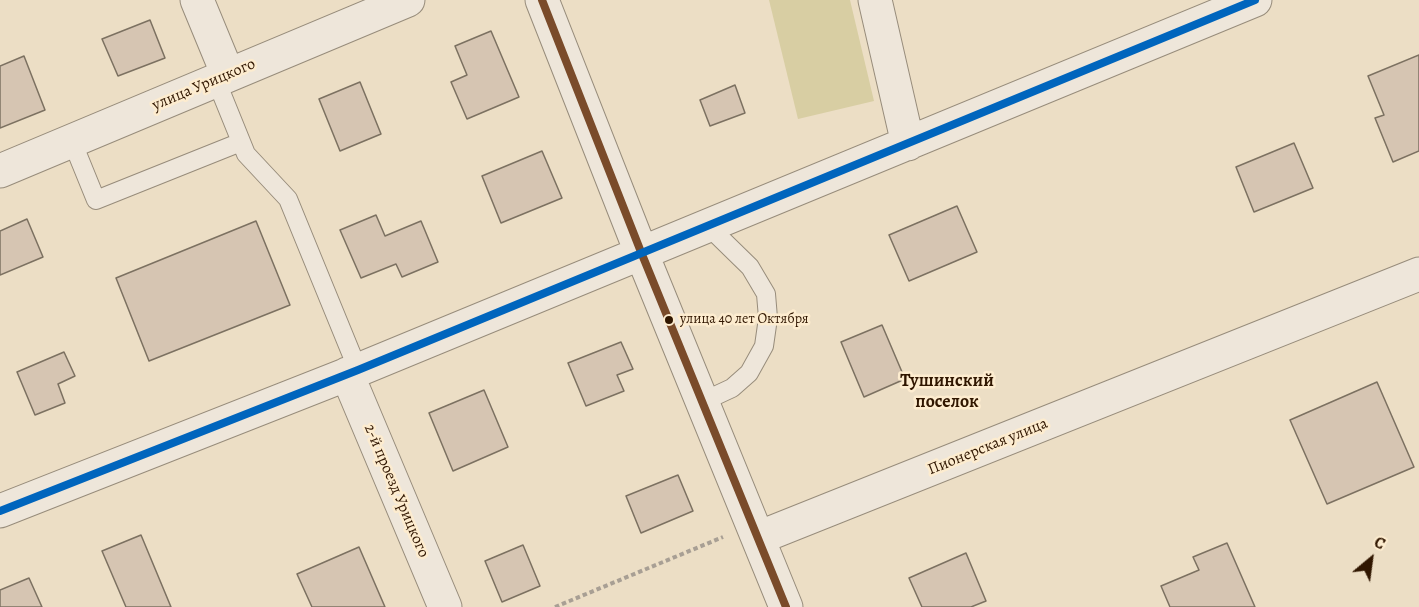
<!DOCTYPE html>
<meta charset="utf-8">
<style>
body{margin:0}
#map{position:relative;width:1419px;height:607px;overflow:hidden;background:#ecdec5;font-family:Alegreya,serif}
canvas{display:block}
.north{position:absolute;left:1341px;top:529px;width:60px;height:60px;-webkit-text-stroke:4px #fdeccf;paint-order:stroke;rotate:29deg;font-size:16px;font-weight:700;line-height:24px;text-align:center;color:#301600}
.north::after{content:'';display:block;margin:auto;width:21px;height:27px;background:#301600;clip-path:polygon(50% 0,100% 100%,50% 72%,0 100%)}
</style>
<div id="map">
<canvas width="1419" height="607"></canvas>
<div class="north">С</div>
</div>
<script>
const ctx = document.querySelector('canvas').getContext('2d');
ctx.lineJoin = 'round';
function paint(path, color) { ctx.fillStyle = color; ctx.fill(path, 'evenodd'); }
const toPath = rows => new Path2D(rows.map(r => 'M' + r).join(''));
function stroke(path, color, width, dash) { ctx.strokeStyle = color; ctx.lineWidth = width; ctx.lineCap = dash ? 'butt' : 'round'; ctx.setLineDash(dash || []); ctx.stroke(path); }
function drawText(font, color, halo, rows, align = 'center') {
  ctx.font = font + ' Alegreya,serif'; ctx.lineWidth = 5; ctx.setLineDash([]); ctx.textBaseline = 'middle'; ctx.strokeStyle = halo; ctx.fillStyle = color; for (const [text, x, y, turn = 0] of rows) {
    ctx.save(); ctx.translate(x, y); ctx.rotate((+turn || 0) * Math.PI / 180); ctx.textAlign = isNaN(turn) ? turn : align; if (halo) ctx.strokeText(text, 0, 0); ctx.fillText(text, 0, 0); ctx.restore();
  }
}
paint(toPath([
 [769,0,850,0,874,101,798,119]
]), '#d8cea3');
const building = toPath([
 [150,20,165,58,118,76,102,39,150,20],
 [491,31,519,97,467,119,451,82,467,75,455,46,491,31],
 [1419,55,1419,151,1393,162,1375,118,1384,115,1368,76,1419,55],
 [24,56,45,110,0,128,0,66,24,56],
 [360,82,381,134,340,151,319,99,360,82],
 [735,85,745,113,710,126,700,100,735,85],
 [1294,143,1313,188,1254,212,1236,167,1294,143],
 [542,151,562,198,501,223,482,176,542,151],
 [957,206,977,252,909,281,889,235,957,206],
 [376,215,385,236,421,221,438,262,402,277,396,264,361,278,340,230,376,215],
 [27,219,43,257,0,275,0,231,27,219],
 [256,221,290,305,149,361,116,278,256,221],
 [882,325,905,379,864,397,841,342,882,325],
 [621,342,633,369,617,375,624,391,586,406,568,363,621,342],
 [64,352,75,376,58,384,65,403,35,415,17,372,64,352],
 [1377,382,1414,467,1327,504,1290,420,1377,382],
 [484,390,508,447,453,471,429,413,484,390],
 [678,475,693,511,641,533,626,496,678,475],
 [141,535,171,607,126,607,102,551,141,535],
 [1227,543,1255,607,1170,607,1161,586,1199,570,1193,557,1227,543],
 [523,545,540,586,502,602,485,561,523,545],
 [359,547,385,607,312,607,297,574,359,547],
 [966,553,986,601,971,607,922,607,909,578,966,553],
 [29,578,42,607,0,607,0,590,29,578]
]);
paint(building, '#d6c5b2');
stroke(building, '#7c7161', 1.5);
const lane = toPath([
 [216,80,246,154,288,199,358,370],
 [72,141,96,200,241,142],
 [702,402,732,388,749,373,764,346,768,318,766,294,750,267,707,225]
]);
const street = toPath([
 [197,0,228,75],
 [542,0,641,252,786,607],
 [875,0,908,144],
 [0,171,408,0],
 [347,374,445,607],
 [0,511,358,370,1255,0],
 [758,538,1419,274]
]);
stroke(lane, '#978c7b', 20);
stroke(street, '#978c7b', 35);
stroke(toPath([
 [555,607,723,537]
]), '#a89f94', 4, [4.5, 3]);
stroke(lane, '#eee6da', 18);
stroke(street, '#eee6da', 33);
stroke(toPath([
 [542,0,641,252,786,607]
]), '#7a4b2a', 8);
stroke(toPath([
 [0,511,358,370,1255,0]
]), '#0065bd', 8);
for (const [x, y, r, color] of [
 [669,320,5,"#301600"]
]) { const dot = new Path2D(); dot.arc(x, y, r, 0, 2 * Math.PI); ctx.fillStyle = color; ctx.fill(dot); stroke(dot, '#fdeccf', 2); }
drawText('14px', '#301600', '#fdeccf', [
 ["улица 40 лет Октября",680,320]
], 'left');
drawText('16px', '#301600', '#fdeccf', [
 ["улица Урицкого",204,85,-23],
 ["Пионерская улица",988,447,-22],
 ["2-й проезд Урицкого",396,491,67]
]);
drawText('bold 18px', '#301600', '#fdeccf', [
 ["Тушинский",947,382],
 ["поселок",947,403]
]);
</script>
